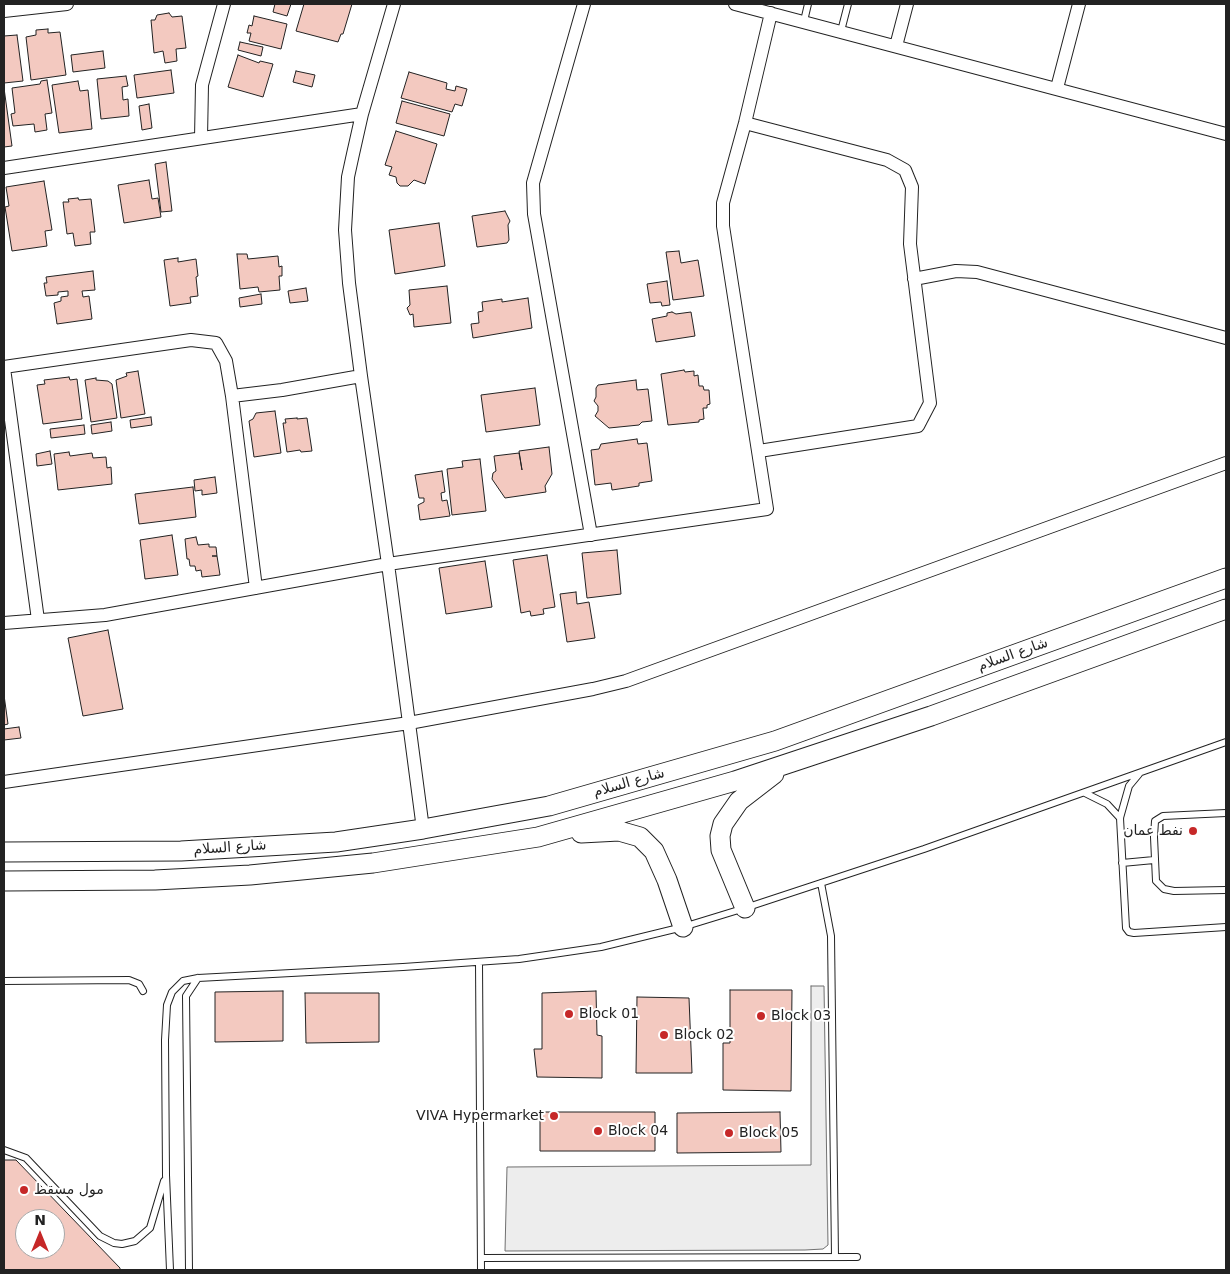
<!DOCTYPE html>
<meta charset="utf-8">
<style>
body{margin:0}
#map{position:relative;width:1230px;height:1274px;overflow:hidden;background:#fff;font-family:"DejaVu Sans",sans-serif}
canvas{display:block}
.frame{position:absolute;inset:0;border:5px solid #222;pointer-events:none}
.north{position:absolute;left:15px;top:1209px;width:50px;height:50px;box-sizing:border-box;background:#fff;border:1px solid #a7a7a7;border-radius:50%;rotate:0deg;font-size:14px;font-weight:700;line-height:20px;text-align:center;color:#222}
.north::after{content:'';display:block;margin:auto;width:18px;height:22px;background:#c62828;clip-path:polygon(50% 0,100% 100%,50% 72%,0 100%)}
</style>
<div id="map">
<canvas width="1230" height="1274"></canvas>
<div class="frame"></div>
<div class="north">N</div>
</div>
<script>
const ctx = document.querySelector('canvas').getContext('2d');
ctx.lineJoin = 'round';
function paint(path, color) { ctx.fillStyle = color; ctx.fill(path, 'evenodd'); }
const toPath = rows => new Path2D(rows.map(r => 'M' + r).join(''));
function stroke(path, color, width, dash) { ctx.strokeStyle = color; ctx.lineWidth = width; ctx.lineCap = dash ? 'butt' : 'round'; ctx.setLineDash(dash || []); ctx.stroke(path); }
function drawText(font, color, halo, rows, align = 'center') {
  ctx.font = font + ' "DejaVu Sans",Cairo,sans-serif'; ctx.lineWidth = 4; ctx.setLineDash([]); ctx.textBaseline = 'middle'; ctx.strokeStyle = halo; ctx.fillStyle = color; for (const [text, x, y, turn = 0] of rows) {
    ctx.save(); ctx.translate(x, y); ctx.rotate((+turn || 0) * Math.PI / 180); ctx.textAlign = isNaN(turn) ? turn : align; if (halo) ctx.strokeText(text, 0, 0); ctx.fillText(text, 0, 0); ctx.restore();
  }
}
const parking = toPath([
 [811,986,824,986,828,1245,823,1249,805,1250,505,1251,507,1167,811,1165,811,986]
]);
paint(parking, '#ededed');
stroke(parking, '#6f6f6f', 1);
const building = toPath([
 [275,4,291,4,287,16,273,12,275,4],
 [304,4,352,4,343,34,341,34,338,42,296,31,304,4],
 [169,13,172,17,182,16,186,48,176,49,177,61,165,63,163,51,154,53,151,20,155,20,157,15,169,13],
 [254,16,287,24,281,49,249,41,251,33,247,33,249,25,252,26,254,16],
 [48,29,48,33,60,32,66,75,31,80,26,37,36,35,36,30,48,29],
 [17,35,23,81,4,83,4,36,17,35],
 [240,42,263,47,261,56,238,50,240,42],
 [103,51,105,68,73,72,71,55,103,51],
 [238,55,259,63,260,61,273,64,263,97,228,87,238,55],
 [171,70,174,93,137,98,134,75,171,70],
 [296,71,315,75,312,87,293,82,296,71],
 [409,72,447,83,446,89,455,91,456,86,467,89,462,106,455,104,452,112,401,98,409,72],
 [126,76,128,86,122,87,123,100,128,99,129,116,101,119,97,79,126,76],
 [47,80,52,113,45,114,47,130,35,132,34,124,13,126,11,114,15,113,12,88,40,84,41,81,47,80],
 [78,81,80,91,88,90,92,129,59,133,52,85,78,81],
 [4,88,12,146,4,147,4,88],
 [402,101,450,114,444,136,396,123,402,101],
 [149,104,152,128,142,130,139,106,149,104],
 [396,131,437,144,425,184,414,180,408,186,400,186,397,183,396,177,389,175,392,167,385,165,396,131],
 [166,162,172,211,161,212,155,164,166,162],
 [149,180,152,199,158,198,161,217,124,223,118,185,149,180],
 [44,181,52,230,45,231,47,246,12,251,5,207,9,206,6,187,44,181],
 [78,198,79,200,91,199,95,232,90,232,91,244,75,246,73,233,67,234,63,202,69,202,68,199,78,198],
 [505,211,510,221,508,225,509,240,507,243,477,247,472,216,505,211],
 [439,223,445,266,395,274,389,230,439,223],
 [679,251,681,263,698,260,704,296,673,300,666,252,679,251],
 [237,254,247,254,248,259,278,256,279,267,282,266,282,276,279,276,280,290,259,292,258,287,240,289,237,254],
 [178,258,178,262,196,259,198,276,196,277,198,296,190,297,191,303,170,306,164,260,178,258],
 [93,271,95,290,82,291,83,297,89,296,92,319,57,324,54,303,61,301,61,297,68,296,68,291,58,292,58,295,46,296,44,283,47,283,46,277,93,271],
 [667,281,670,305,662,306,661,302,650,303,647,284,667,281],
 [447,286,451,323,414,327,413,314,410,315,407,308,410,305,409,290,447,286],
 [306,288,308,301,290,303,288,291,306,288],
 [261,294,262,304,240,307,239,298,261,294],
 [528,298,532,328,473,338,471,324,479,323,478,312,483,311,482,302,502,299,502,302,528,298],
 [672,312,676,314,691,312,695,336,656,342,652,319,667,316,667,313,672,312],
 [684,370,685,372,694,371,694,376,698,375,699,386,703,386,704,390,709,390,710,404,707,405,707,408,703,408,704,419,699,420,699,422,668,425,661,374,684,370],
 [138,371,145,414,121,418,116,380,127,376,126,373,138,371],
 [69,377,70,380,77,379,82,419,43,424,37,385,45,384,44,380,69,377],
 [96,378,96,380,108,381,112,384,117,418,91,422,85,380,96,378],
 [636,380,637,390,648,389,652,421,642,422,639,425,609,428,595,416,598,411,598,406,594,401,596,397,596,388,598,385,636,380],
 [535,388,540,425,486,432,481,395,535,388],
 [275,411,281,453,254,457,249,421,253,419,256,413,275,411],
 [151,417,152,425,131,428,130,420,151,417],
 [297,418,297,419,307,418,312,451,301,452,300,450,287,452,283,423,286,423,285,419,297,418],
 [111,422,112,431,92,434,91,425,111,422],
 [84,425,85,434,51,438,50,429,84,425],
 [637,439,638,444,647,443,652,481,639,483,639,486,612,490,611,483,595,485,591,450,599,449,601,444,637,439],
 [549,447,552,474,545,486,546,492,505,498,492,479,493,473,496,471,494,456,519,453,522,470,519,451,549,447],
 [50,451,52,464,37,466,36,454,50,451],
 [69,452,70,456,92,453,93,458,106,457,107,468,111,467,112,484,58,490,54,454,69,452],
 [480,459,486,511,452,515,447,469,463,467,462,461,480,459],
 [442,471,445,492,441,493,442,501,447,500,450,516,420,520,418,505,424,502,424,498,419,498,415,475,442,471],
 [215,477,217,493,202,495,202,490,195,491,194,480,215,477],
 [193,487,196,517,139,524,135,494,193,487],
 [172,535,178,575,145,579,140,540,172,535],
 [196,537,198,545,209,544,209,547,216,547,217,556,212,556,217,556,220,575,202,577,201,570,196,571,195,566,190,566,189,559,187,559,185,539,196,537],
 [617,550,621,594,587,598,582,553,617,550],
 [547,555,555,607,543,609,544,614,531,616,530,611,521,613,513,560,547,555],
 [485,561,492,607,446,614,439,568,485,561],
 [576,592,577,604,589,602,595,638,567,642,560,594,576,592],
 [108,630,123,709,83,716,68,638,108,630],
 [4,695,8,724,4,725,4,695],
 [19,727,21,738,4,740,4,729,19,727],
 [730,990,792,990,791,1091,723,1090,723,1043,730,1043,730,990],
 [283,991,283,1041,215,1042,215,992,283,991],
 [596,991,597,1035,602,1036,602,1078,537,1077,534,1049,542,1049,542,993,596,991],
 [305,993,379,993,379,1042,306,1043,305,993],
 [637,997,689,998,692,1073,636,1073,637,997],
 [540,1112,655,1112,655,1151,540,1151,540,1112],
 [780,1112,781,1152,677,1153,677,1113,780,1112],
 [4,1160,16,1160,120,1268,120,1270,4,1270,4,1160],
 [25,1219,55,1219,55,1249,25,1249,25,1219]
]);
paint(building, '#f3c9c0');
stroke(building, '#222', 1);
const lane = toPath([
 [804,21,808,4],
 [841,31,848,4],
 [1139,774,1129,786,1120,818,1126,928,1129,932,1134,933,1226,927],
 [1085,793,1107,804,1120,818],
 [1226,813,1163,816,1155,821,1154,837,1156,881,1164,889,1174,891,1226,890],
 [1122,863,1154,860],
 [821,883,831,936,835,1257],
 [479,962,481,1270],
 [4,981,129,980,139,984,143,991],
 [4,1150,26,1158,100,1236,114,1243,122,1244,135,1241,150,1228,164,1181],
 [481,1258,857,1257],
 [170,1270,166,1175,165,1040,167,1005,172,992,183,981,198,978,403,967,519,959,601,947,683,927,745,908,924,849,1226,742],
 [189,1270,186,996,198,978]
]);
const street = toPath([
 [394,4,362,114,353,154,348,177,345,230,349,283,361,376,388,564,423,829],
 [584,4,533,183,534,214,591,535],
 [735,4,1226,134],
 [4,11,67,4],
 [896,46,907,4],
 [1057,88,1079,4],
 [745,123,887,160,905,170,912,187,910,244,930,403,918,426,759,451],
 [201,138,202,85,224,4],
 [4,168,362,114],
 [914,279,956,271,977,272,1226,338],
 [4,367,191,340,216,343,226,361,232,396,282,390,361,376],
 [4,368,38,620],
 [232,396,256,588],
 [4,623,105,615,388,564,767,509,723,226,723,203,745,123,771,13],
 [4,782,409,723,593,689,626,681,1226,463]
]);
const primary = toPath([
 [581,833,619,831,640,837,654,851,667,880,683,927],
 [4,852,181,851,336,842,423,829,549,806,775,741,1226,578],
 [4,881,155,880,250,875,373,863,538,837,735,781,931,716,1226,609],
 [745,908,721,850,720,836,723,824,739,801,774,774]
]);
stroke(lane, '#222', 8);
stroke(street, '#222', 14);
stroke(primary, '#222', 21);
stroke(lane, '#fff', 6);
stroke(street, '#fff', 12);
stroke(primary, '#fff', 19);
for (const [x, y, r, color] of [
 [1193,831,5,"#c62828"],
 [569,1014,5,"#c62828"],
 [761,1016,5,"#c62828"],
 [664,1035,5,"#c62828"],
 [554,1116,5,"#c62828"],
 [598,1131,5,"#c62828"],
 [729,1133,5,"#c62828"],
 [24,1190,5,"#c62828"]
]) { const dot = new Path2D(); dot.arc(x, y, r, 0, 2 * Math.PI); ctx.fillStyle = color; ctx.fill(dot); stroke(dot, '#fff', 2); }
drawText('14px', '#222', '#fff', [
 ["شارع السلام",1013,655,-20],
 ["شارع السلام",629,783,-16],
 ["شارع السلام",230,848,-4]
]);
drawText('14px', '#222', '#fff', [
 ["نفط عمان",1183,831,"right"],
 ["Block 01",579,1014],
 ["Block 03",771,1016],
 ["Block 02",674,1035],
 ["VIVA Hypermarket",544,1116,"right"],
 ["Block 04",608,1131],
 ["Block 05",739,1133],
 ["مول مسقط",34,1190]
], 'left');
</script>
